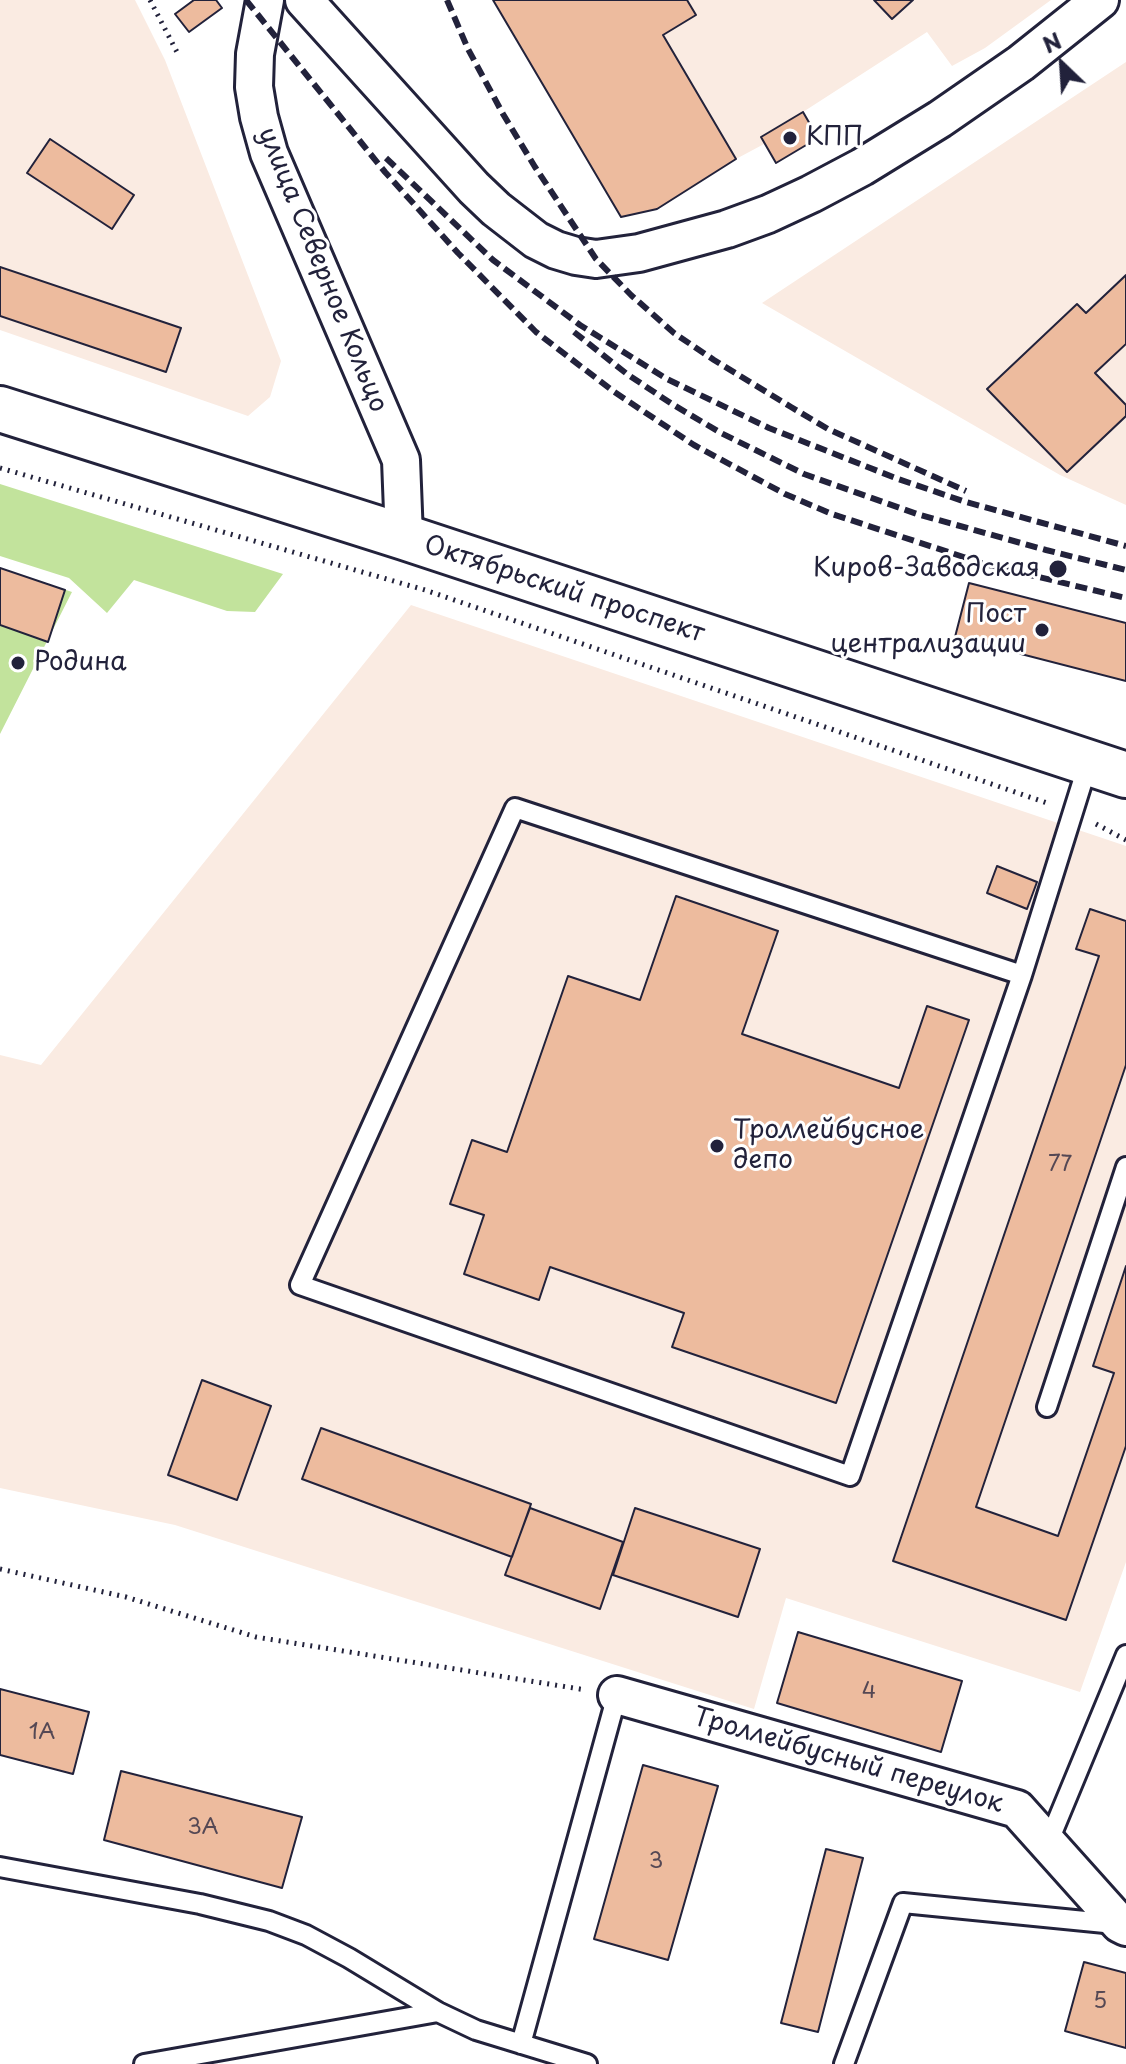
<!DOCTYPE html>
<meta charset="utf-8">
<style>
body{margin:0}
#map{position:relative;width:1126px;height:2064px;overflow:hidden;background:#fff;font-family:"Playpen Sans",sans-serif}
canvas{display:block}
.north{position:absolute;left:1022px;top:24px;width:80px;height:80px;-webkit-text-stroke:6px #fff;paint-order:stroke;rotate:335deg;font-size:22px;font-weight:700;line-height:32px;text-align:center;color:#22223b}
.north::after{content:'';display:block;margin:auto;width:28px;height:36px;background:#22223b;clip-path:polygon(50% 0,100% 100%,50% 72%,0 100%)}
</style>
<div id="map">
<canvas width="1126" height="2064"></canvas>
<div class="north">N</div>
</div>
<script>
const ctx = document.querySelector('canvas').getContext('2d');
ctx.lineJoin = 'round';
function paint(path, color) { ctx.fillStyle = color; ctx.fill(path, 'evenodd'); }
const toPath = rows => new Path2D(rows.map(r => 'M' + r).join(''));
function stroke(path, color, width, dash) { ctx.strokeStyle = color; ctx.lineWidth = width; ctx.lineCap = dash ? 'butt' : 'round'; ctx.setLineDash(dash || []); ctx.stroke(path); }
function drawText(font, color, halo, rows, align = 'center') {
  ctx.font = font + ' "Playpen Sans",sans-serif'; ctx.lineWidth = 6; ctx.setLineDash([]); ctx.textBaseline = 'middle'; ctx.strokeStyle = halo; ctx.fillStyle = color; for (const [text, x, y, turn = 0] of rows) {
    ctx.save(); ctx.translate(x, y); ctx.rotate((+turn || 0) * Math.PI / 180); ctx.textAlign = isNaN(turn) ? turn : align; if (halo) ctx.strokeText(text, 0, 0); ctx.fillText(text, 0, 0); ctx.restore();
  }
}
paint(toPath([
 [0,0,135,0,165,60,281,361,270,397,248,416,0,330],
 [493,0,1051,0,985,48,952,66,927,32,803,112,818,138,776,163,764,144,736,159,657,209,621,217],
 [1126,62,1126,505,1060,475,762,303],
 [411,605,1126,846,1126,1562,1080,1692,786,1598,754,1709,175,1525,0,1488,0,1055,41,1065]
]), '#faebe2');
paint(toPath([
 [0,484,283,574,255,612,227,611,134,580,107,613,69,578,0,556],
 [0,568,72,592,0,734]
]), '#c2e39c');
const building = toPath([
 [194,0,216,0,222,8,189,32,175,14,194,0],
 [493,0,687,0,696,15,663,35,736,159,657,209,621,217,493,0],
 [874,0,913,0,892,19,874,0],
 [803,112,818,138,776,163,761,137,803,112],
 [50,139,134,195,112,229,27,173,50,139],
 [0,267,181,328,166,372,0,316,0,267],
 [1126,275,1126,344,1095,373,1126,405,1126,416,1067,472,987,389,1077,304,1086,313,1126,275],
 [0,568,65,590,48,642,0,625,0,568],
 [969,583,1126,623,1126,681,955,637,969,583],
 [997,866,1037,882,1027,909,987,893,997,866],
 [676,896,778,931,742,1034,899,1088,927,1006,969,1020,836,1403,672,1347,684,1313,550,1267,539,1300,464,1274,484,1215,450,1204,472,1140,507,1152,568,976,640,1000,676,896],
 [1090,909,1126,921,1126,1065,976,1507,1058,1536,1114,1373,1093,1366,1126,1266,1126,1446,1066,1620,893,1561,1099,956,1076,949,1090,909],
 [202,1380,271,1406,237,1500,168,1475,202,1380],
 [321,1428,531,1504,512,1557,302,1479,321,1428],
 [530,1508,623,1542,600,1609,505,1575,530,1508],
 [635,1508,760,1549,738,1617,613,1575,635,1508],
 [798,1632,962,1681,941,1752,777,1703,798,1632],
 [0,1689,89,1712,73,1774,0,1755,0,1689],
 [643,1765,718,1786,668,1960,594,1939,643,1765],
 [121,1771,302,1817,282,1888,104,1840,121,1771],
 [826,1849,863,1858,818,2032,781,2023,826,1849],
 [1084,1962,1126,1973,1126,2048,1065,2031,1084,1962]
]);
paint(building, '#edbb9e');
stroke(building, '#22223b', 2);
const service = toPath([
 [1022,975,850,1476,300,1285,515,808,1022,975,1088,764],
 [1047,1407,1126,1167],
 [1048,1843,1126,1655],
 [0,1867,200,1904,269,1921,306,1935,349,1958,438,2012,476,2030,587,2064],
 [521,2044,617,1695],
 [144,2064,438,2012],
 [844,2064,903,1903,1115,1924]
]);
const minor = toPath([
 [265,0,255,54,254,87,259,117,269,153,401,460,404,537],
 [304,0,474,188,496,209,536,240,556,250,576,256,596,259,639,253,727,229,768,214,811,194,862,167,940,119,1021,63,1100,0],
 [617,1695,1017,1809,1120,1924,1126,1927]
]);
const primary = toPath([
 [0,409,404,537,1126,775]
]);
stroke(service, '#22223b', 24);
stroke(minor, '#22223b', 42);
stroke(primary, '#22223b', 50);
stroke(toPath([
 [150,0,179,56],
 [0,468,425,590,1050,804],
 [1096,824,1126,840],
 [0,1569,126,1597,256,1637,586,1690]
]), '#22223b', 5, [2, 6]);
stroke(service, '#fff', 18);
stroke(minor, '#fff', 36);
stroke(primary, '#fff', 44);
stroke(toPath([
 [246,0,385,172,458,253,536,332,613,391,694,445,785,494,832,514,985,564,1126,598],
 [447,0,468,49,503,114,535,167,596,259,631,295,674,333,714,360,791,407,828,429,966,491],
 [386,158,493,260,580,325,667,379,769,428,898,479,966,502,1126,546],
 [574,332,627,374,672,404,721,433,804,474,917,514,1046,550,1126,570]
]), '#22223b', 6, [12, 6]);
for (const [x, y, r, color] of [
 [790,138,8,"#22223b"],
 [1058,569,10,"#22223b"],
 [1042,630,8,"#22223b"],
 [18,663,8,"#22223b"],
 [717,1146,8,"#22223b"]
]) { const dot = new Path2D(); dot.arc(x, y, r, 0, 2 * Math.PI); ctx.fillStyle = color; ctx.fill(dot); stroke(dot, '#fff', 3); }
drawText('22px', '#554854', null, [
 ["77",1060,1165],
 ["4",869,1692],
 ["1А",42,1733],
 ["3А",203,1828],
 ["3",656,1862],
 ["5",1100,2002]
]);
drawText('26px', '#22223b', '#fff', [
 ["КПП",806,138],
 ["Киров-Заводская",1040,569,"right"],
 ["Пост",1026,615,"right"],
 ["централизации",1026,645,"right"],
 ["Родина",34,663],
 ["Троллейбусное",733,1131],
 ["депо",733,1161]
], 'left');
drawText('26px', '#22223b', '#fff', [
 ["улица Северное Кольцо",322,270,68],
 ["Октябрьский проспект",564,590,18],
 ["Троллейбусный переулок",848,1761,16]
]);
</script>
